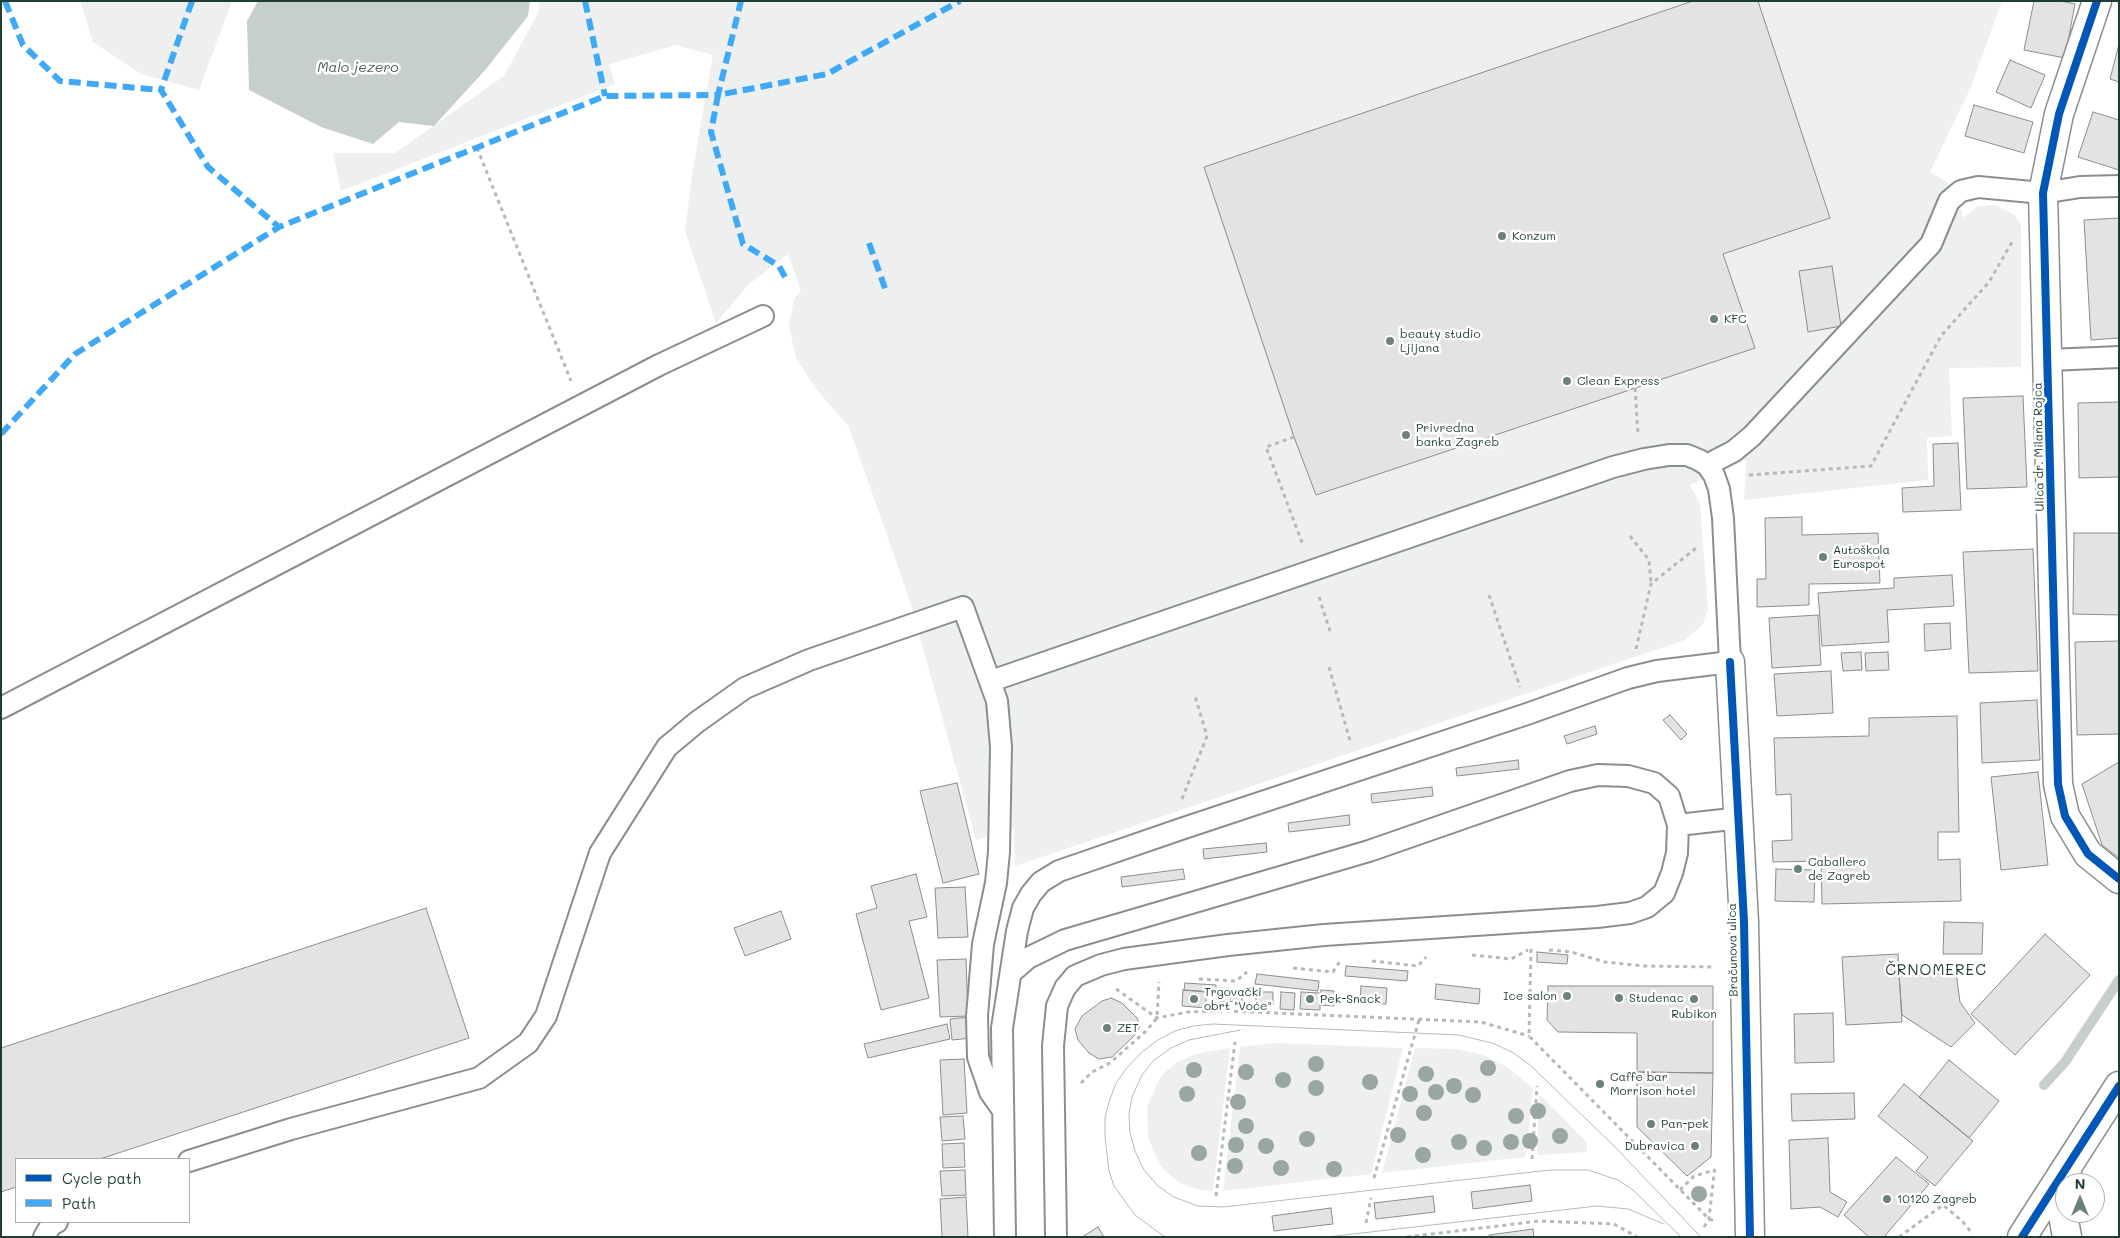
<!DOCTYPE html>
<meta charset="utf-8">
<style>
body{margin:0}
#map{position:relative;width:2120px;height:1238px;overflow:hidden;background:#fff;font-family:Mali,sans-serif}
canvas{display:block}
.frame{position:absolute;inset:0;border:2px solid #1f3d34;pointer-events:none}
.legend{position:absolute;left:15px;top:1158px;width:175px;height:65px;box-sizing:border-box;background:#fff;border:1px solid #a5b1ae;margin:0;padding:6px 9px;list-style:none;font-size:15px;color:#1f3d34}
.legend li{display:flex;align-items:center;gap:10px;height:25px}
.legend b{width:25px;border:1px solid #a5b1ae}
.north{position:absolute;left:2055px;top:1173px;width:50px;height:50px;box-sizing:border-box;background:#fff;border:1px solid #a5b1ae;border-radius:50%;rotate:0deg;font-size:14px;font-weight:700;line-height:20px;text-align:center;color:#1f3d34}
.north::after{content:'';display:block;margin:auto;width:18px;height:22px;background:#6d817b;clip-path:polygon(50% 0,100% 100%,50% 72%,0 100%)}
</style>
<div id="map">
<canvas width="2120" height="1238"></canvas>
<div class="frame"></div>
<ul class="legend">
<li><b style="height:6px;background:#0057b8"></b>Cycle path</li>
<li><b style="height:6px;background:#3fa9f5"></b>Path</li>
</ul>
<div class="north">N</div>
</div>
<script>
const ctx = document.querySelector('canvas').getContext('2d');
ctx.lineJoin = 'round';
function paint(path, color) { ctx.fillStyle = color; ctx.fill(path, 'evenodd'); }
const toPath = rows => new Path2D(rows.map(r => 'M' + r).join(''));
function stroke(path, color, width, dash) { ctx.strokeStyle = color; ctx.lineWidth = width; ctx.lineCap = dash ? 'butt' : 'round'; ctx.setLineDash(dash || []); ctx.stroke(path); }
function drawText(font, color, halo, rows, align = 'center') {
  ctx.font = font + ' Mali,sans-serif'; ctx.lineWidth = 5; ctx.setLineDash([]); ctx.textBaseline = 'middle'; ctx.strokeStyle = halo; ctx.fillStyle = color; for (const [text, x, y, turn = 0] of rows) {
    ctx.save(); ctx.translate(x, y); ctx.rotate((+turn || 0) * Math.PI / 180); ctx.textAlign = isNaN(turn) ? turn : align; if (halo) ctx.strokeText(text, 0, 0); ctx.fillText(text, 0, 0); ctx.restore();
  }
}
paint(toPath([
 [80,1,232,1,199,90,141,74,93,42],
 [539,1,2002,1,1970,89,1930,172,1955,187,1963,218,1978,206,1995,205,2015,215,2021,226,2021,367,1949,368,1952,436,1927,438,1928,480,1744,500,1746,460,1690,485,1700,503,1708,610,1703,624,1685,640,1015,866,1014,828,976,840,910,601,849,427,816,389,796,358,789,326,794,299,801,291,788,254,748,285,716,323,685,231,692,174,713,55,676,45,609,64,615,84,341,191,333,153,395,153,504,76,539,11],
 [1273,1043,1403,1048,1371,1174,1223,1191,1240,1047],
 [1230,1048,1213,1191,1197,1189,1181,1184,1163,1169,1158,1161,1148,1137,1147,1107,1158,1082,1163,1074,1177,1062,1195,1054],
 [1415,1048,1456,1049,1484,1055,1507,1067,1533,1088,1526,1154,1524,1157,1382,1173],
 [1539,1094,1587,1143,1587,1152,1537,1155]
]), '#edf0ef');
paint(toPath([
 [258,1,530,1,528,16,486,69,434,126,399,122,373,144,321,127,249,90,247,21]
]), '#c7cfcd');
stroke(toPath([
 [2044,1085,2065,1062,2119,980]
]), '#c7cfcd', 10);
const building = toPath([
 [1693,1,1758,1,1830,218,1723,254,1755,348,1316,495,1294,437,1204,167,1693,1],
 [2034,1,2061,1,2075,4,2065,58,2024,50,2034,1],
 [2119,44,2119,82,2110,79,2119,44],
 [2010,60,2045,75,2031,108,1996,92,2010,60],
 [1974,105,2033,122,2024,153,1965,136,1974,105],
 [2093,112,2119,120,2119,170,2078,157,2093,112],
 [2119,218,2119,338,2091,340,2084,220,2119,218],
 [1832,266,1841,326,1808,332,1799,271,1832,266],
 [2023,396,2027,487,1967,489,1963,398,2023,396],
 [2119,402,2119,477,2079,478,2078,403,2119,402],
 [1958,443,1961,510,1903,512,1902,488,1934,486,1933,444,1958,443],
 [1802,517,1802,535,1878,533,1880,583,1809,584,1809,605,1757,607,1757,579,1766,579,1765,518,1802,517],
 [2074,533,2119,533,2119,615,2073,614,2074,533],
 [2033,549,2038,671,1969,673,1963,552,2033,549],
 [1952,575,1954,606,1887,610,1889,642,1822,646,1818,593,1894,588,1894,578,1952,575],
 [1818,615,1821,665,1772,668,1769,618,1818,615],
 [1950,623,1951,649,1925,651,1924,624,1950,623],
 [2119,641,2119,734,2077,735,2075,642,2119,641],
 [1861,652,1862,670,1843,671,1841,653,1861,652],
 [1888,652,1889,670,1866,671,1865,653,1888,652],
 [1831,671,1833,713,1777,716,1774,674,1831,671],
 [2037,700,2040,760,1982,763,1980,703,2037,700],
 [1670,715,1687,734,1681,740,1663,720,1670,715],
 [1957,716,1959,832,1938,832,1938,860,1960,859,1961,901,1822,904,1821,861,1773,862,1772,841,1792,840,1791,794,1776,795,1774,738,1869,736,1869,718,1957,716],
 [1595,726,1597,734,1567,744,1564,736,1595,726],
 [1518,760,1519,769,1457,776,1456,768,1518,760],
 [2119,762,2119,858,2102,845,2082,784,2119,762],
 [2038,772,2048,865,2001,870,1991,777,2038,772],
 [957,783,979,874,943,883,920,791,957,783],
 [1432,787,1433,796,1372,803,1371,794,1432,787],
 [1349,815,1350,825,1289,832,1288,823,1349,815],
 [1266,843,1267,852,1204,859,1203,849,1266,843],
 [1183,869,1185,879,1122,887,1121,877,1183,869],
 [1776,869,1815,870,1814,902,1775,901,1776,869],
 [916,874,927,917,909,921,929,998,881,1010,856,914,877,908,871,886,916,874],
 [965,887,968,937,938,938,935,888,965,887],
 [426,908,469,1038,100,1159,16,1159,16,1187,1,1192,1,1048,426,908],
 [781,911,791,939,745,956,734,928,781,911],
 [1944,922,1983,923,1982,954,1943,954,1944,922],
 [2045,934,2090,975,2015,1055,1971,1014,2045,934],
 [1537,952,1568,955,1567,964,1537,962,1537,952],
 [1898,954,1902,1022,1846,1025,1842,957,1898,954],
 [966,959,968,1016,940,1017,937,960,966,959],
 [1346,966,1408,971,1407,981,1345,976,1346,966],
 [1956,972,1960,1002,1975,1023,1951,1047,1902,1015,1899,976,1956,972],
 [1257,974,1319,981,1318,991,1255,984,1257,974],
 [1185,983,1216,985,1216,992,1184,990,1185,983],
 [1436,984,1480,989,1479,1004,1435,999,1436,984],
 [1361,986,1387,988,1386,1004,1360,1003,1361,986],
 [1548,986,1713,986,1713,1073,1637,1072,1637,1033,1558,1032,1547,1020,1548,986],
 [1220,988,1243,989,1242,1002,1219,1001,1220,988],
 [1183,990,1206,992,1206,1008,1182,1006,1183,990],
 [1321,990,1334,991,1334,1006,1320,1005,1321,990],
 [1256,992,1273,992,1273,1005,1256,1005,1256,992],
 [1281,992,1295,993,1294,1010,1280,1009,1281,992],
 [1301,992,1320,993,1320,1010,1300,1009,1301,992],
 [1111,998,1122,1003,1137,1018,1140,1026,1135,1035,1112,1057,1099,1059,1089,1053,1078,1040,1075,1029,1082,1016,1102,1001,1111,998],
 [1833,1013,1834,1062,1795,1063,1794,1014,1833,1013],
 [969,1017,972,1038,952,1040,950,1019,969,1017],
 [947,1024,950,1039,868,1058,864,1044,947,1024],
 [964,1059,967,1113,943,1115,940,1060,964,1059],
 [1949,1060,1999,1101,1969,1138,1919,1097,1949,1060],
 [1637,1072,1713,1073,1711,1157,1687,1176,1637,1127,1637,1072],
 [1904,1084,1973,1141,1935,1186,1916,1171,1928,1157,1878,1116,1904,1084],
 [1854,1093,1855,1119,1792,1121,1791,1094,1854,1093],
 [963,1116,965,1139,942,1141,940,1117,963,1116],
 [1828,1138,1830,1192,1847,1202,1838,1217,1820,1207,1791,1209,1789,1140,1828,1138],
 [964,1143,965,1167,943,1168,942,1144,964,1143],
 [1896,1157,1929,1184,1884,1237,1869,1237,1844,1215,1896,1157],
 [965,1170,966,1195,942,1196,940,1171,965,1170],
 [1530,1185,1532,1201,1473,1209,1471,1192,1530,1185],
 [1433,1196,1435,1212,1376,1219,1374,1203,1433,1196],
 [966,1197,968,1237,942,1237,940,1199,966,1197],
 [1331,1208,1333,1224,1274,1231,1272,1216,1331,1208],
 [1098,1227,1104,1237,1082,1237,1098,1227],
 [1533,1229,1534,1237,1489,1237,1489,1235,1533,1229]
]);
paint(building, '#e2e3e2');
stroke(building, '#898f8d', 1);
const lane = toPath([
 [2049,360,2119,357],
 [1707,465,1734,451,1752,436,1931,244,1949,201,1961,191,1978,187,2043,193,2080,187,2119,186],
 [991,681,1613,467,1644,459,1669,455,1687,455,1699,460,1707,465,1714,475,1719,489,1723,518,1730,662,1657,671,1628,678,1527,714,1181,829,1059,871,1041,882,1031,894,1023,908,1017,931,1002,1028,1005,1237],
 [1,708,659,365,763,316],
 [1678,825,1740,818],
 [1012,972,1028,958,1065,940,1369,851,1570,781,1598,775,1628,776,1654,783,1669,796,1678,825,1677,853,1672,873,1664,893,1647,907,1630,913,1597,917,1324,935,1228,945,1124,959,1101,965,1075,976,1065,988,1057,1006,1053,1046,1056,1237],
 [189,1161,291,1129,479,1078,528,1043,546,1016,600,853,667,747,697,722,745,688,809,660,963,607,997,701,1001,747,999,852,996,883,983,944,977,1016,978,1057,990,1092,1002,1109],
 [44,1237,51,1225,57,1222]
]);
const street = toPath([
 [2097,1,2059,114,2043,193,2058,784,2065,816,2088,854,2119,879],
 [1730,662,1744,922,1750,1237]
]);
const secondary = toPath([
 [2022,1237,2119,1086],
 [2067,1237,2062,1209,2063,1190,2067,1174]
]);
stroke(lane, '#898f8d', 24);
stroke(street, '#898f8d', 31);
stroke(secondary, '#898f8d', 31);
stroke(toPath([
 [477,148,571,381],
 [1635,388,1638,434],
 [1294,437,1266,447,1303,545],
 [1749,475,1871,466,1941,336,1989,282,2012,242],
 [1630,536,1649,560,1651,584],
 [1489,595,1520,687],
 [1319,597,1330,631],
 [1636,649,1651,584,1696,548],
 [1329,667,1351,744],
 [1182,799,1207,736,1195,696],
 [1531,949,1529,1036,1709,1219,1715,1221],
 [1549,950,1571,952,1605,962,1645,966,1713,967],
 [1472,955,1511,959,1528,950],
 [1372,961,1418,966,1426,957],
 [1293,968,1333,972,1340,961],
 [1199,979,1236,981,1247,972],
 [1116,989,1157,1018,1188,1012,1229,1011,1481,1022,1529,1036],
 [1081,1083,1092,1072,1110,1063,1146,1031,1157,1018,1159,982],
 [1532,1159,1537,1086],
 [1374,1178,1419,1020],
 [1680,1190,1694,1176,1715,1170],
 [1216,1196,1235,1042],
 [1366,1223,1371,1198],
 [1704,1227,1709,1219,1715,1165],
 [1407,1237,1539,1221,1614,1224,1637,1237],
 [1899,1237,1943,1205,1962,1221,1973,1234]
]), '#b6b9b8', 3, [4, 4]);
stroke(lane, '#fff', 20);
stroke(street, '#fff', 28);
stroke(secondary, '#fff', 28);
stroke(toPath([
 [1240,1030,1189,1040,1171,1048,1154,1060,1142,1075,1132,1097,1129,1115,1130,1133,1135,1151,1144,1170,1158,1186,1174,1197,1198,1206,1223,1207,1550,1170,1588,1170,1618,1180,1633,1190,1681,1237],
 [1165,1237,1135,1215,1114,1186,1109,1171,1105,1137,1105,1118,1109,1102,1116,1083,1126,1069,1142,1052,1158,1040,1175,1031,1193,1026,1213,1024,1459,1035,1492,1043,1512,1052,1530,1065,1614,1146,1701,1237],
 [1327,1237,1597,1206,1628,1209,1664,1224]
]), '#b6b9b8', 1);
stroke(toPath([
 [5,1,23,45,60,81,161,90],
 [192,1,161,90,208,167,279,227],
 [585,1,605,96],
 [869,243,887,294],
 [785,277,779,266,743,244,711,132,718,95,827,74,960,1],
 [1,434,75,354,279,227,605,96,718,95,741,1]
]), '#3fa9f5', 6, [12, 6]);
stroke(toPath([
 [2097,1,2059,114,2043,193,2058,784,2065,816,2088,854,2119,879],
 [1730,662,1744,922,1750,1237],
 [2022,1237,2119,1086]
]), '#0057b8', 8);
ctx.fillStyle = '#99a6a3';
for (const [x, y] of [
 [1316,1064],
 [1488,1068],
 [1194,1070],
 [1246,1072],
 [1426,1074],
 [1283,1080],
 [1370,1082],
 [1454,1086],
 [1316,1088],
 [1436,1092],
 [1187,1094],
 [1410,1094],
 [1473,1095],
 [1238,1102],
 [1538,1111],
 [1424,1113],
 [1516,1116],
 [1246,1126],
 [1398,1135],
 [1560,1136],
 [1307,1139],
 [1530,1141],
 [1459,1142],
 [1511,1142],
 [1236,1145],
 [1266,1146],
 [1484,1148],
 [1199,1153],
 [1423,1155],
 [1235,1166],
 [1281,1168],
 [1334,1169],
 [1699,1194]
]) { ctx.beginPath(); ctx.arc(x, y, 8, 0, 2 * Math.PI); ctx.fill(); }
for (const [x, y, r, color] of [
 [1502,236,5,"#6d817b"],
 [1714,319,5,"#6d817b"],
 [1390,341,5,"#6d817b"],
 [1567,381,5,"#6d817b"],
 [1406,435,5,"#6d817b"],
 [1823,557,5,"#6d817b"],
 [1798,869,5,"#6d817b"],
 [1567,996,5,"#6d817b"],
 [1619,998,5,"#6d817b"],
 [1194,999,5,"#6d817b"],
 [1310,999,5,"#6d817b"],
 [1694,999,5,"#6d817b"],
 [1107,1028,5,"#6d817b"],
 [1600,1084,5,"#6d817b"],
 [1651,1124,5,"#6d817b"],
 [1695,1146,5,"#6d817b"],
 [1887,1199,5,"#6d817b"]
]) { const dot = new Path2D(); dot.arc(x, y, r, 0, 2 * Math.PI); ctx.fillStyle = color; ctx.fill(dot); stroke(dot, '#fff', 2); }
drawText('12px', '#1f3d34', '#fff', [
 ["Konzum",1512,236],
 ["KFC",1724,319],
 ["beauty studio",1400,334],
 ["Ljijana",1400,348],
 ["Clean Express",1577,381],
 ["Privredna",1416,428],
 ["banka Zagreb",1416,442],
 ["Autoškola",1833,550],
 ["Eurospot",1833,564],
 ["Caballero",1808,862],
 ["de Zagreb",1808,876],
 ["Trgovački",1204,992],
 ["obrt \"Voće\"",1204,1006],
 ["Ice salon",1557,996,"right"],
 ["Studenac",1629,998],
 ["Pek-Snack",1320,999],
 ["Rubikon",1694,1014,"center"],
 ["ZET",1117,1028],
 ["Caffe bar",1610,1077],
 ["Morrison hotel",1610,1091],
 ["Pan-pek",1661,1124],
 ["Dubravica",1685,1146,"right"],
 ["10120 Zagreb",1897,1199]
], 'left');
drawText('12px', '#1f3d34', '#fff', [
 ["Ulica dr. Milana Rojca",2039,447,-91],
 ["Bračunova ulica",1733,950,-91]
]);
drawText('italic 14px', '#4a625b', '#fff', [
 ["Malo jezero",358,68]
]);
ctx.letterSpacing = '1px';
drawText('15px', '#1f3d34', '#fff', [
 ["ČRNOMEREC",1936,970]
]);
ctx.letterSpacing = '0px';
</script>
